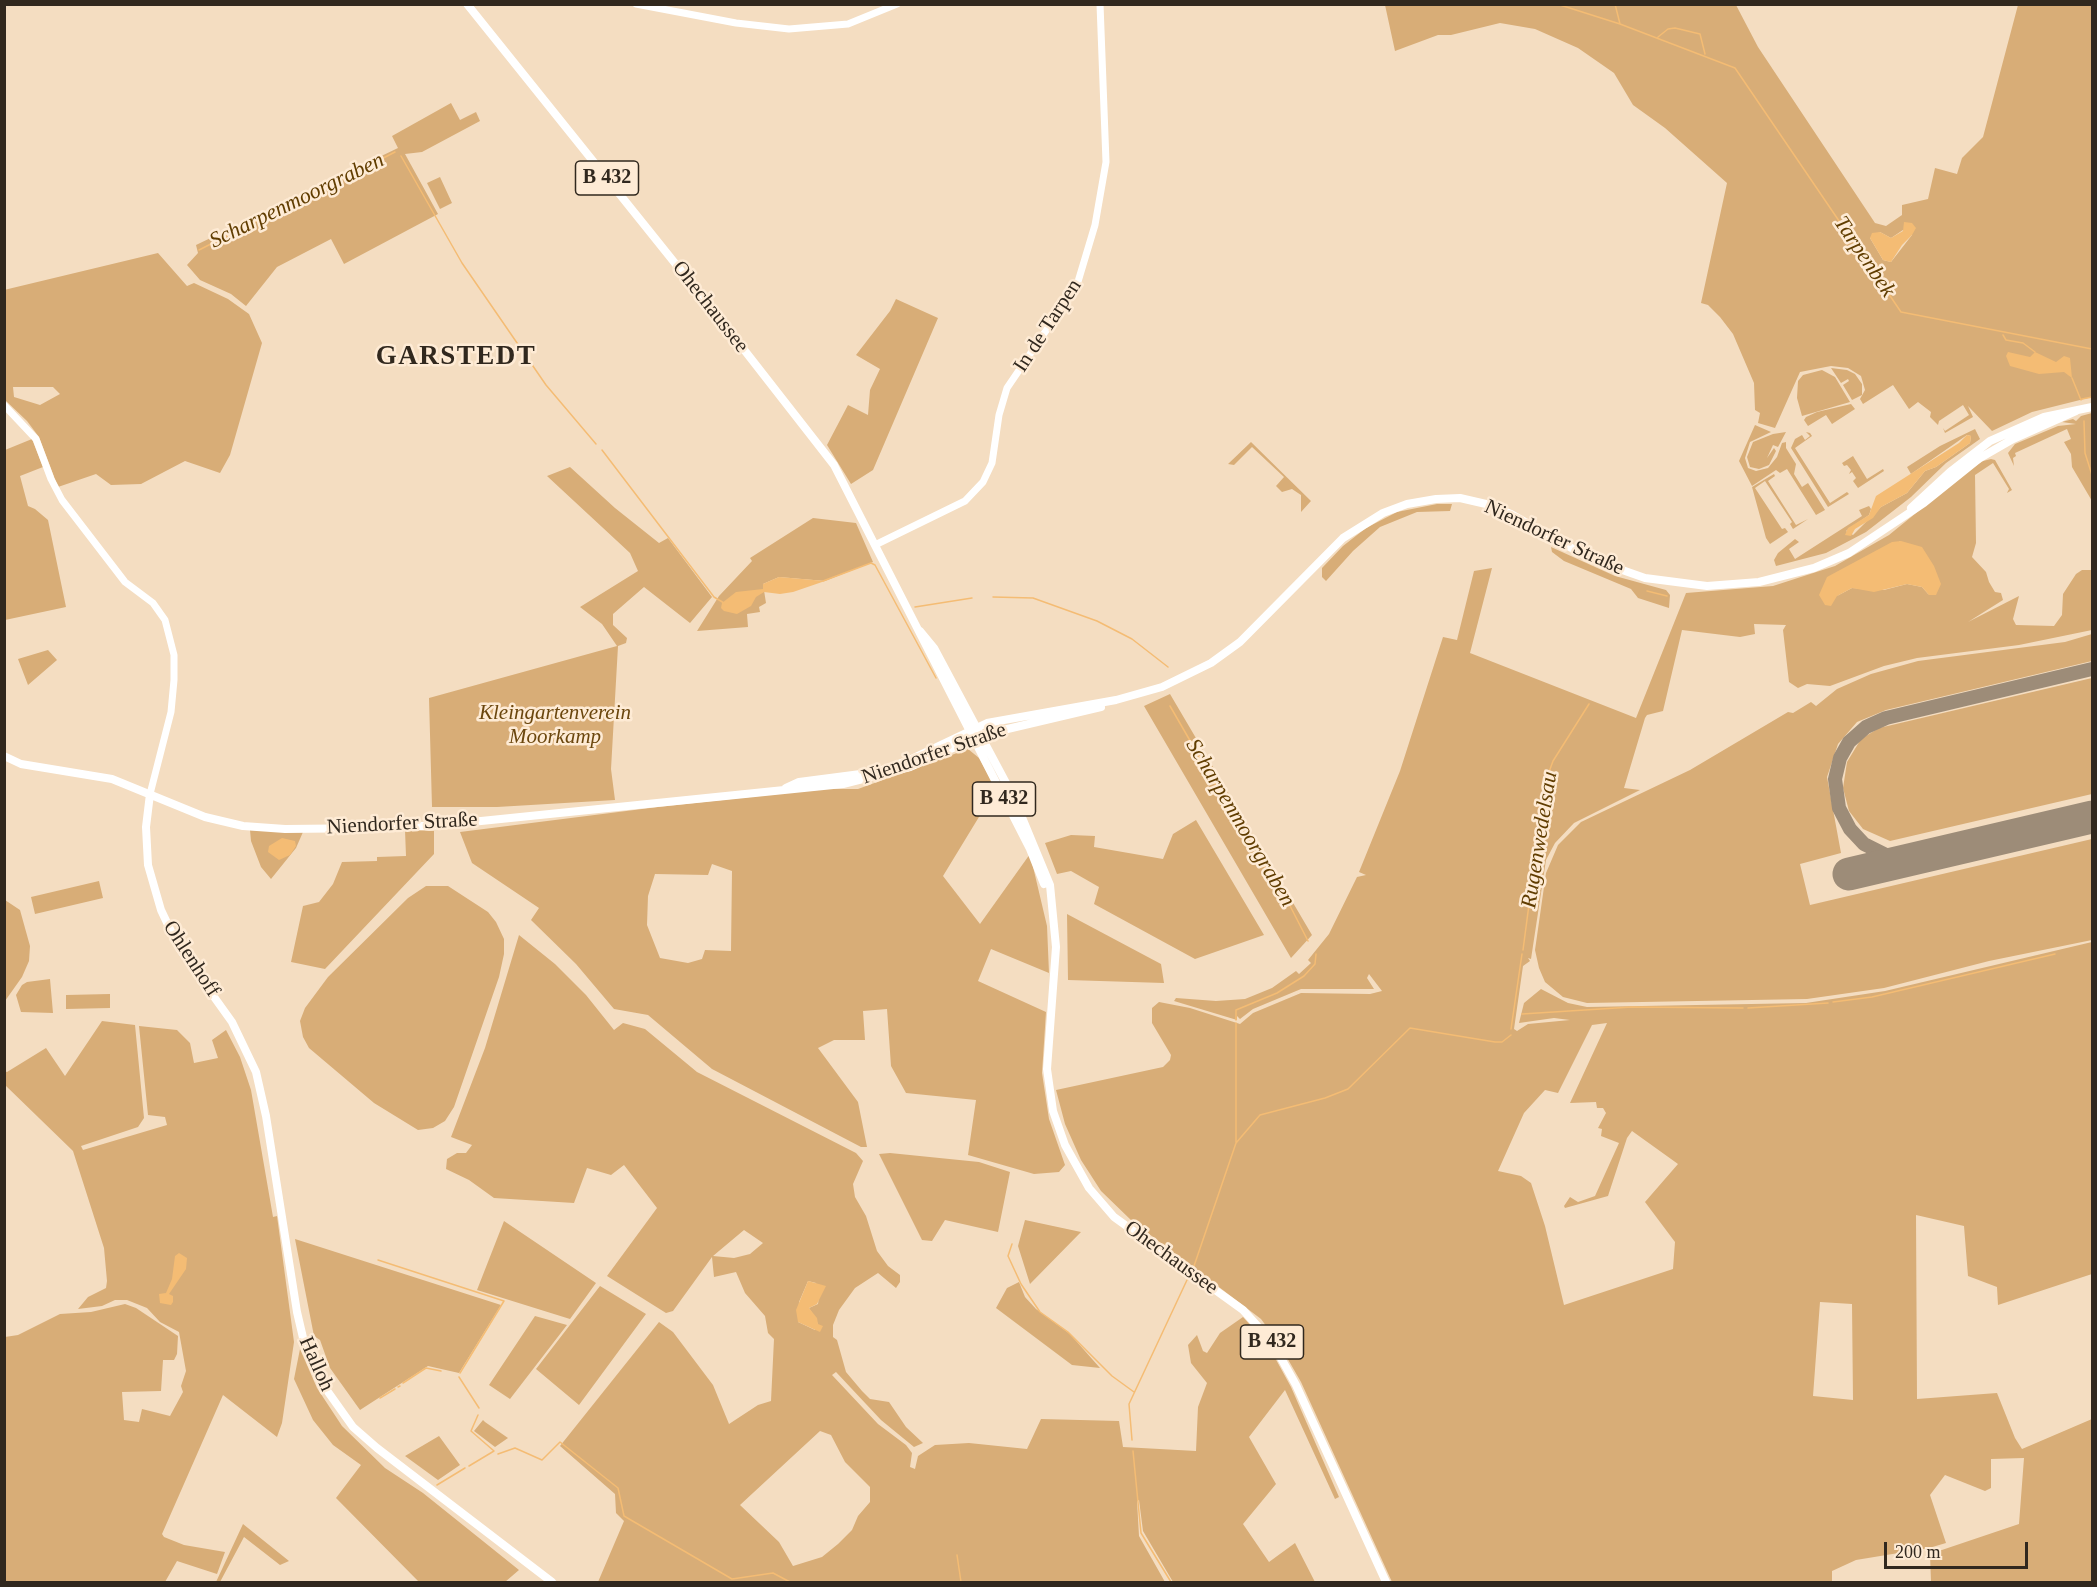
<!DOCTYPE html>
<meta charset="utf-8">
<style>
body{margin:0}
#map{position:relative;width:2097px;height:1587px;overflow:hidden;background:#f4ddc1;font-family:"Times New Roman",serif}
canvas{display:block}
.frame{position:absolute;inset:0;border:6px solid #31281e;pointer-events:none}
.scale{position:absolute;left:1884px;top:1542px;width:144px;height:27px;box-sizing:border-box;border:3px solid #31281e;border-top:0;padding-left:8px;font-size:18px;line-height:21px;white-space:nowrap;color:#31281e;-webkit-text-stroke:4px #feebd5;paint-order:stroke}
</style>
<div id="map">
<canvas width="2097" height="1587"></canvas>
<div class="frame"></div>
<div class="scale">200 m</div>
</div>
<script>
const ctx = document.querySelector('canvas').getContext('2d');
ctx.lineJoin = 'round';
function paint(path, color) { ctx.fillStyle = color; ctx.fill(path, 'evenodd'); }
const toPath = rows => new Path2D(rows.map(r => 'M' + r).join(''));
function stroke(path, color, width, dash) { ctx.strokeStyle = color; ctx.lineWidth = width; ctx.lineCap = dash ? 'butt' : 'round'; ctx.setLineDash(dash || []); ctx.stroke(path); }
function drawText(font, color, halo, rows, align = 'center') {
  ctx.font = font + ' "Times New Roman",serif'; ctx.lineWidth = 5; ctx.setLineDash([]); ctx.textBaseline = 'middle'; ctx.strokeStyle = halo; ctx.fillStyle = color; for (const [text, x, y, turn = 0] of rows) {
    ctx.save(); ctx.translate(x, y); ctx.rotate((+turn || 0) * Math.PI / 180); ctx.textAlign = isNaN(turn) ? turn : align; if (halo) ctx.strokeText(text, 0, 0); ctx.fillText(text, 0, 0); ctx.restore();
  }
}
paint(toPath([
 [1385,5,1736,5,1758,47,1875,223,1886,226,1902,215,1902,205,1928,199,1935,168,1957,174,1962,158,1983,137,2018,5,2092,5,2092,397,2032,412,1992,431,1968,406,1973,417,1945,433,1943,428,1945,431,1969,415,1963,405,1939,421,1938,425,1930,417,1931,412,1918,402,1909,409,1893,385,1863,404,1860,399,1865,390,1861,376,1848,368,1831,366,1800,372,1775,428,1758,423,1760,413,1755,410,1754,383,1733,334,1720,317,1708,305,1701,303,1727,183,1665,128,1633,105,1614,73,1578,48,1535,29,1500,23,1451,35,1438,35,1395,51],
 [1903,230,1912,235,1891,262,1883,260,1870,238,1880,232,1891,238],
 [451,103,460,120,476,112,480,121,422,152,405,154,438,214,344,264,331,239,277,267,246,306,231,294,200,280,187,265,198,253,196,245,398,148,392,136],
 [440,177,452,203,440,209,427,183],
 [158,253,187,286,194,283,228,299,249,314,262,343,230,455,220,473,185,461,141,484,111,485,96,474,58,487,39,437,27,421,5,400,4,290],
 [13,387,53,387,60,394,40,405,14,397],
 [896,299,938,318,873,470,851,484,827,445,848,405,868,415,870,390,880,369,856,355,890,311],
 [1831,368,1847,370,1855,374,1862,384,1862,395,1852,400,1843,385,1849,381,1848,379,1841,383],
 [1822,370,1835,377,1850,402,1802,416,1797,398,1798,381,1803,375],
 [1851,404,1855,409,1832,424,1826,415,1808,426,1804,420,1806,417,1817,412],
 [2092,413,2092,501,2072,467,2071,454,2064,442,2071,439,2067,429,2015,453,2016,456,2013,458,2014,466,2008,453,2015,444,2058,426,2076,424,2062,422,2073,419,2076,421,2081,416],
 [1755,425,1771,432,1750,442,1745,458,1748,468,1756,471,1768,468,1777,457,1782,443,1786,442,1786,448,1796,464,1794,474,1802,487,1808,483,1825,510,1816,515,1787,469,1780,473,1776,470,1752,486,1739,461],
 [1975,429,1980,439,1946,463,1911,497,1866,532,1826,553,1776,566,1774,560,1778,553,1795,539,1799,542,1789,549,1795,559,1862,516,1859,510,1869,506,1871,509,1869,515,1846,531,1853,535,1881,507,1907,493,1925,471,1936,467,1970,443,1971,436,1967,435,1911,474,1907,467,1940,446],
 [1786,432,1778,447,1773,445,1767,458,1774,448,1776,451,1769,465,1759,469,1750,467,1747,457,1753,442,1773,434],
 [1806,432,1810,433,1812,436,1795,448,1830,503,1847,492,1849,494,1828,507,1791,448,1795,439,1802,435,1805,440,1810,436],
 [32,439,43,467,20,476,28,506,35,509,48,520,66,607,5,620,5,450],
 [1251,442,1311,501,1301,512,1301,495,1292,489,1282,492,1276,486,1284,477,1252,447,1234,465,1228,464],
 [1853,456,1867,479,1883,469,1884,471,1858,488,1853,481,1856,478,1852,472,1849,474,1851,470,1847,465,1844,466,1842,463],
 [1991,459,1995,460,2012,490,2007,493,2009,489,1993,463,1975,475,1976,543,1972,557,1986,572,1989,582,1995,592,2001,593,2003,600,1968,622,2019,596,2013,619,2016,625,2054,626,2062,615,2063,594,2076,574,2082,570,2092,570,2092,630,2019,645,1917,658,1884,666,1830,686,1807,684,1798,688,1789,682,1783,630,1786,625,1754,624,1755,634,1740,637,1682,630,1663,711,1647,715,1645,718,1624,788,1640,790,1574,823,1555,843,1546,860,1531,959,1528,958,1530,961,1523,966,1514,1029,1517,1031,1528,1024,1570,1020,1554,1018,1519,1023,1524,1003,1541,989,1568,1003,1587,1007,1806,1003,1885,991,2092,942,2092,1274,1998,1305,1997,1287,1968,1276,1964,1226,1916,1215,1917,1399,1997,1393,2015,1438,2022,1449,2092,1419,2092,1582,1931,1582,1930,1554,2019,1524,2024,1458,1991,1459,1991,1488,1985,1491,1945,1475,1930,1495,1946,1543,1929,1548,1856,1560,1832,1571,1832,1582,1392,1582,1301,1382,1278,1342,1261,1319,1132,1221,1101,1191,1081,1160,1065,1124,1056,1090,1163,1067,1170,1060,1171,1055,1152,1023,1152,1008,1159,1002,1190,1008,1240,1024,1253,1013,1301,993,1370,994,1382,991,1369,974,1367,978,1374,989,1301,989,1253,1009,1240,1019,1237,1016,1237,1020,1174,1001,1176,998,1216,1001,1245,999,1272,988,1296,971,1299,974,1311,963,1308,960,1329,934,1357,877,1366,875,1359,872,1400,771,1443,637,1457,640,1474,571,1492,568,1470,653,1636,718,1686,593,1773,586,1835,566,1889,535,1969,470,1983,461],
 [1900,541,1929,595,1922,587,1907,584,1884,590,1852,588,1837,596],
 [1607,1023,1570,1103,1596,1102,1597,1108,1603,1108,1606,1113,1598,1128,1602,1129,1601,1136,1619,1143,1595,1196,1578,1202,1570,1197,1564,1206,1565,1208,1608,1196,1627,1138,1632,1131,1678,1164,1645,1202,1675,1242,1673,1269,1564,1305,1545,1226,1531,1183,1521,1176,1498,1171,1524,1113,1545,1090,1558,1093,1592,1025],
 [1820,1302,1852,1304,1853,1400,1813,1396],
 [570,467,615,508,659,543,668,538,712,597,690,623,644,587,613,614,613,625,627,638,626,643,618,646,611,769,615,800,497,807,432,807,429,698,617,646,602,624,580,607,638,571,630,553,547,476],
 [1774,474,1775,476,1768,481,1796,525,1808,519,1793,529,1790,524,1792,522,1765,481,1755,488,1782,529,1785,528,1788,532,1770,544,1766,538,1752,487],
 [1437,504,1452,504,1450,511,1417,512,1380,527,1353,551,1326,581,1322,577,1322,568,1343,546,1366,528,1397,512],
 [813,518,856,523,873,562,825,581,779,577,763,584,766,603,759,607,760,612,747,614,748,627,697,631,719,596,752,561,750,558],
 [1551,547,1615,576,1666,590,1670,595,1669,608,1638,598,1631,589,1564,561,1552,552],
 [2092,634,2092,661,1886,710,1857,722,1838,744,1827,777,1841,853,1800,864,1810,905,2092,839,2092,940,1989,961,1884,988,1807,999,1587,1003,1563,997,1545,982,1539,968,1535,950,1546,873,1558,845,1581,822,1690,770,1788,712,1793,713,1811,702,1816,706,1837,689,1871,674,1918,661,2065,642],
 [48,650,57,660,28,685,18,659],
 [2092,678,2092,794,1890,841,1863,829,1849,811,1843,788,1847,762,1861,739,1879,728],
 [1170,694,1312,935,1291,958,1144,706],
 [968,749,979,758,996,789,943,876,980,924,1030,854,1047,926,1049,973,991,949,978,981,1046,1012,1042,1073,1049,1119,1065,1165,1059,1172,1034,1174,968,1155,976,1100,906,1093,891,1066,887,1009,863,1011,865,1040,834,1040,818,1048,858,1102,867,1147,861,1147,712,1069,648,1015,614,1009,576,964,531,920,539,908,472,863,460,832,658,807,823,789,858,789],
 [712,864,732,871,731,951,705,950,702,959,688,963,660,958,647,925,648,896,655,874,708,875],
 [1196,820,1264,935,1195,959,1094,904,1099,887,1071,871,1057,874,1045,843,1071,835,1095,836,1094,847,1163,859,1173,834],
 [250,830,303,832,296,848,271,879,261,867,251,841],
 [405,830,434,831,434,854,325,969,291,962,303,906,319,902,333,884,342,862,377,861,377,857,406,856],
 [99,881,103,898,35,914,31,897],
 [426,886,448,886,488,912,496,922,504,939,504,954,499,977,454,1107,445,1121,433,1128,418,1130,374,1103,309,1048,303,1037,300,1021,305,1008,328,977,408,898],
 [5,900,20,910,30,946,29,961,22,977,5,1001],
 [1067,914,1161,964,1164,983,1068,980],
 [519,935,555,964,586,995,614,1030,623,1023,645,1029,697,1072,856,1153,863,1161,853,1184,855,1197,866,1216,877,1251,888,1266,900,1275,900,1282,896,1288,878,1273,855,1288,839,1310,833,1325,833,1337,837,1340,846,1372,862,1391,870,1399,889,1402,906,1427,923,1443,914,1447,881,1420,836,1372,832,1375,878,1424,906,1445,912,1453,910,1467,915,1469,918,1456,935,1445,969,1443,1027,1449,1041,1419,1119,1421,1123,1447,1196,1451,1198,1407,1207,1383,1191,1363,1188,1345,1197,1335,1203,1351,1207,1353,1220,1333,1243,1317,1268,1345,1291,1387,1339,1497,1335,1499,1285,1390,1249,1437,1276,1484,1243,1524,1269,1562,1295,1543,1315,1582,1173,1582,1143,1531,1139,1500,1137,1501,1139,1536,1165,1582,598,1582,624,1521,616,1513,615,1494,560,1446,659,1322,673,1332,713,1385,729,1424,758,1405,771,1401,774,1339,768,1333,765,1316,745,1293,736,1272,714,1277,712,1257,673,1311,666,1313,607,1276,657,1208,624,1165,611,1175,587,1168,574,1203,494,1198,469,1180,446,1169,447,1159,457,1153,466,1153,472,1145,451,1137,485,1048],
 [744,1230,763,1243,750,1254,734,1258,713,1256],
 [808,1281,816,1283,819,1296,818,1304,809,1308,818,1324,815,1330,798,1322,799,1302],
 [820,1431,831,1435,845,1462,870,1487,870,1502,858,1516,852,1530,838,1544,822,1557,793,1566,779,1542,740,1505],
 [50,979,53,1013,21,1012,16,995,22,985,27,982],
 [110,994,110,1008,66,1009,66,995],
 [102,1021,135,1025,144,1118,138,1127,81,1146,83,1150,167,1125,165,1117,148,1115,139,1026,177,1030,190,1043,194,1063,218,1058,212,1040,226,1030,240,1057,251,1090,273,1217,277,1216,294,1342,282,1423,277,1437,223,1395,162,1534,164,1537,184,1545,225,1552,217,1574,177,1561,165,1582,5,1582,5,1337,18,1335,60,1314,91,1312,125,1304,136,1308,178,1336,177,1354,174,1360,163,1360,161,1391,122,1392,124,1420,139,1422,142,1409,170,1416,183,1392,181,1386,186,1371,179,1332,160,1322,147,1308,127,1300,115,1300,102,1306,78,1309,88,1297,106,1288,107,1281,104,1248,73,1151,5,1085,4,1071,7,1072,46,1048,65,1076],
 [890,1153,979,1162,1010,1172,998,1232,945,1220,932,1241,922,1240,879,1154],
 [1025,1220,1081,1232,1030,1284,1018,1246],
 [504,1221,596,1283,570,1319,477,1290],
 [295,1239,501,1305,459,1373,428,1366,360,1410,330,1368,320,1340,314,1336],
 [1019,1282,1025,1297,1036,1309,1070,1334,1100,1368,1072,1365,996,1308,1007,1288],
 [600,1286,646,1314,579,1405,536,1369],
 [535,1316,567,1325,510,1399,489,1385],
 [300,1349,317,1388,342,1426,385,1468,423,1493,519,1570,505,1582,419,1582,336,1498,361,1465,333,1445,313,1420,294,1379],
 [483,1420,485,1422,508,1438,495,1447,474,1431],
 [439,1436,460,1465,438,1480,405,1456],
 [243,1524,289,1561,280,1565,244,1537,220,1582,216,1582]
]), '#d8ad77');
paint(toPath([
 [1904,222,1912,223,1916,228,1912,235,1902,245,1891,262,1883,260,1870,238,1872,233,1880,232,1891,238,1903,231],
 [2008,352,2030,357,2035,352,2056,362,2064,356,2070,358,2072,378,2064,372,2039,374,2010,366,2006,356],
 [1967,435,1971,436,1970,443,1936,467,1925,471,1907,493,1881,507,1873,518,1855,529,1851,536,1845,535,1848,528,1869,515,1876,496,1959,443],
 [1901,541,1922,547,1934,566,1941,584,1936,595,1929,595,1922,587,1907,584,1874,592,1852,588,1837,596,1831,606,1825,605,1819,595,1827,577,1892,542],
 [779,577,825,581,793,592,780,594,764,592,756,597,751,606,737,614,724,611,721,608,722,603,736,592,763,589,763,584],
 [282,838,295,841,296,846,290,855,279,860,268,852,269,846],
 [179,1253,187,1258,186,1269,169,1294,173,1296,173,1302,171,1305,160,1303,159,1294,166,1293,172,1279,175,1256],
 [808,1281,826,1286,817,1304,809,1308,817,1318,818,1324,823,1326,820,1332,798,1322,796,1310]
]), '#f4bc74');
stroke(toPath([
 [1557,4,1620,24,1735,68,1901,312,2092,349],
 [1615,4,1620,24],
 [1658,37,1668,29,1675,28,1700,34,1705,54],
 [401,156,462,263,546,385,596,444],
 [199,250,262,218,269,217,395,152],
 [2003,335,2006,340,2023,343,2035,352],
 [2072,378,2081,400],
 [2082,399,2092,397],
 [2084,421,2085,453,2092,475],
 [602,450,714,597,724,603],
 [823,581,871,563,875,565,936,678],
 [1647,591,1667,596],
 [993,597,1033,598,1097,621,1132,639,1168,667],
 [915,607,972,598],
 [1170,706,1244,834,1256,846,1271,882,1284,894,1308,941],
 [1523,950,1545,783,1553,761,1589,704],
 [1833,1002,1872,997,2055,954],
 [1748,1008,1828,1003],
 [1522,1014,1632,1007,1743,1008],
 [1236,1020,1236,1010,1277,993,1304,976,1315,964,1316,954],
 [1511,1029,1522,954],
 [1236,1142,1236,1023],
 [1012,1244,1008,1256,1021,1284,1040,1312,1068,1332,1112,1376,1134,1392],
 [378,1260,504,1301,460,1373],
 [1194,1266,1236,1143,1260,1115,1325,1098,1348,1089,1410,1028,1495,1042,1502,1042,1511,1035],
 [459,1377,479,1408],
 [403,1383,426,1368,441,1371],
 [398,1387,400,1386],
 [380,1398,395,1389],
 [1132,1440,1129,1404,1187,1280],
 [1133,1451,1141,1533,1171,1582],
 [498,1454,515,1448,542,1460,560,1442,618,1488,624,1516,732,1579,773,1573,790,1582],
 [469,1466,494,1451,471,1431,478,1415],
 [437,1485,465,1468],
 [957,1555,961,1582]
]), '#f4bc74', 1.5);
stroke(toPath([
 [1922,857,1886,855,1864,844,1850,829,1839,808,1835,779,1840,758,1849,742,1866,727,1886,718,2092,669]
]), '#9d8c78', 14);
stroke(toPath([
 [1849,874,2092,817]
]), '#9d8c78', 33);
stroke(toPath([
 [636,4,736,23,789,29,848,24,897,4],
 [4,405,36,439,51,479,62,500,125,582,153,603,165,620,174,655,174,680,171,712,150,794],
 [875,545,965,501,983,482,992,463,999,415,1007,388,1077,285,1095,225,1106,162,1100,4]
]), '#fff', 7);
stroke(toPath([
 [1911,508,1950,472,1990,441,2044,417,2092,407],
 [4,756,21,764,112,779,205,817,243,826,285,829,379,828,442,825,843,784,910,767,982,735,1101,707],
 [786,788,799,782,876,772,907,761,987,723,1116,700,1162,687,1211,663,1240,642,1343,538,1383,513,1407,504,1436,499,1460,498,1486,504,1511,514,1591,559,1645,578,1707,586,1759,582,1814,568,1849,553,1924,503,1980,458,2013,439,2076,411],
 [150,794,146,827,148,865,161,910,179,948,232,1022,256,1072,266,1116,297,1312,304,1342,321,1382,353,1427,377,1448,552,1582]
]), '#fff', 8);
stroke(toPath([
 [467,4,731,333,834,465,1030,849,1044,884],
 [920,631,934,648,1014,798,1050,885,1056,947,1047,1069,1053,1111,1065,1145,1089,1188,1114,1217,1243,1310,1272,1342,1296,1385,1386,1582]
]), '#fff', 8);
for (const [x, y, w] of [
 [607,178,63],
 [1004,799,63],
 [1272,1342,63]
]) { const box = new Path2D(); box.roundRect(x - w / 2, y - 17, w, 34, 4.5); ctx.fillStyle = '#feebd5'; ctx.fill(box); stroke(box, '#31281e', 1.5); }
drawText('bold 20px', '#31281e', null, [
 ["B 432",607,178],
 ["B 432",1004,799],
 ["B 432",1272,1342]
]);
drawText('21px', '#31281e', '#feebd5', [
 ["Ohechaussee",710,307,52],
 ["In de Tarpen",1048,326,-57],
 ["Niendorfer Straße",1554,538,25],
 ["Niendorfer Straße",934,754,-19],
 ["Niendorfer Straße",402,824,-3],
 ["Ohlenhoff",191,959,57],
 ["Ohechaussee",1171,1258,36],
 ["Halloh",316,1364,66]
]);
drawText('italic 21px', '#6b460d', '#feebd5', [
 ["Kleingartenverein",555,713],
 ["Moorkamp",555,737]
]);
drawText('italic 22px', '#613d00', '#feebd5', [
 ["Scharpenmoorgraben",297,201,-26],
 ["Tarpenbek",1864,257,56],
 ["Scharpenmoorgraben",1240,823,59],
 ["Rugenwedelsau",1540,840,-81]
]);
ctx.letterSpacing = '1.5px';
drawText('bold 27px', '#31281e', '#feebd5', [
 ["GARSTEDT",456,357]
]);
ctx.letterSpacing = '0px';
</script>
